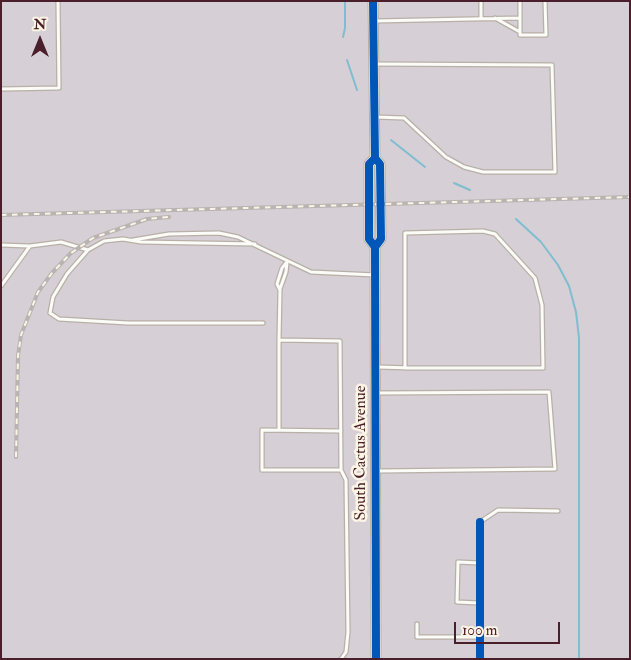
<!DOCTYPE html>
<style>
body{margin:0}
#map{position:relative;width:631px;height:660px;overflow:hidden;background:#e7e2d1;font-family:"IM FELL Double Pica",serif}
canvas{display:block}
.frame{position:absolute;inset:0;border:2px solid #4a1f2b;pointer-events:none}
.north{position:absolute;left:15px;top:15px;width:50px;height:50px;-webkit-text-stroke:4px #fcf5e5;paint-order:stroke;rotate:0deg;font-size:14px;font-weight:700;line-height:20px;text-align:center;color:#4a1f2b}
.north::after{content:'';display:block;margin:auto;width:18px;height:22px;background:#4a1f2b;clip-path:polygon(50% 0,100% 100%,50% 72%,0 100%)}
.scale{position:absolute;left:454px;top:622px;width:106px;height:22px;box-sizing:border-box;border:2px solid #4a1f2b;border-top:0;padding-left:6px;font-size:15px;line-height:18px;white-space:nowrap;color:#4a1f2b;-webkit-text-stroke:4px #fcf5e5;paint-order:stroke}
</style>
<div id="map">
<canvas width="631" height="660"></canvas>
<div class="frame"></div>
<div class="north">N</div>
<div class="scale">100 m</div>
</div>
<script>
const ctx = document.querySelector('canvas').getContext('2d');
ctx.lineJoin = 'round';
function paint(path, color) { ctx.fillStyle = color; ctx.fill(path, 'evenodd'); }
const toPath = rows => new Path2D(rows.map(r => 'M' + r).join(''));
function stroke(path, color, width, dash) { ctx.strokeStyle = color; ctx.lineWidth = width; ctx.lineCap = dash ? 'butt' : 'round'; ctx.setLineDash(dash || []); ctx.stroke(path); }
function drawText(font, color, halo, rows, align = 'center') {
  ctx.font = font + ' "IM FELL Double Pica",serif'; ctx.lineWidth = 5; ctx.setLineDash([]); ctx.textBaseline = 'middle'; ctx.strokeStyle = halo; ctx.fillStyle = color; for (const [text, x, y, turn = 0] of rows) {
    ctx.save(); ctx.translate(x, y); ctx.rotate((+turn || 0) * Math.PI / 180); ctx.textAlign = isNaN(turn) ? turn : align; if (halo) ctx.strokeText(text, 0, 0); ctx.fillText(text, 0, 0); ctx.restore();
  }
}
paint(toPath([
 [1,1,630,1,630,659,1,659]
]), '#d6cfd5');
stroke(toPath([
 [343,37,345,28,345,1],
 [347,60,357,90],
 [391,140,425,167],
 [454,183,470,190],
 [516,219,541,242,558,265,569,286,576,312,579,338,579,659]
]), '#7ebed0', 2);
const lane = toPath([
 [481,1,481,17],
 [520,1,520,35,546,35,545,1],
 [495,18,520,32],
 [374,21,520,18],
 [1,89,59,88,58,1],
 [375,117,404,118,446,157,464,167,483,172,555,172,552,65,375,64],
 [133,240,169,234,219,233,238,237,311,272,375,275],
 [255,244,141,242,123,239,104,241,88,250,67,274,53,297,50,313,59,319,128,323,263,323],
 [1,245,29,246],
 [287,262,282,268,277,284,280,290,279,340,340,341,341,470],
 [1,286,30,246,61,242,88,250],
 [280,289,286,272,287,262],
 [377,367,413,368,543,368,542,305,535,278,495,234,483,231,405,233,405,368],
 [377,393,549,392,555,469,378,471],
 [279,430,279,340],
 [341,431,262,430,262,470,341,470,346,480,348,632,346,652,341,659],
 [480,522,498,510,558,511],
 [479,603,457,602,458,562,479,563],
 [417,624,417,637,479,637]
]);
const street = toPath([
 [480,522,480,659]
]);
const secondary = toPath([
 [373,1,375,158,380,164,381,239,375,247,376,659],
 [375,158,369,164,369,239,375,247]
]);
stroke(lane, '#b8b0a7', 5.5);
stroke(street, '#b8b0a7', 8);
stroke(secondary, '#b8b0a7', 11);
stroke(toPath([
 [361,1,361,162],
 [389,209,389,125,393,123]
]), '#d6d3cf', 1, [1, 4]);
stroke(lane, '#fbfbf8', 3);
stroke(street, '#fbfbf8', 5.5);
stroke(secondary, '#fbfbf8', 9);
const rail = toPath([
 [1,215,630,197],
 [16,457,18,356,21,335,38,292,52,273,71,253,93,238,147,219,169,217]
]);
stroke(rail, '#b9b3b2', 4);
stroke(rail, '#fcf5e5', 2, [5.5]);
stroke(toPath([
 [373,1,375,158,380,164,381,239,375,247,376,659],
 [375,158,369,164,369,239,375,247],
 [480,522,480,659]
]), '#0057b8', 8);
drawText('16px', '#4a1f2b', '#fcf5e5', [
 ["South Cactus Avenue",362,453,-90]
]);
</script>
